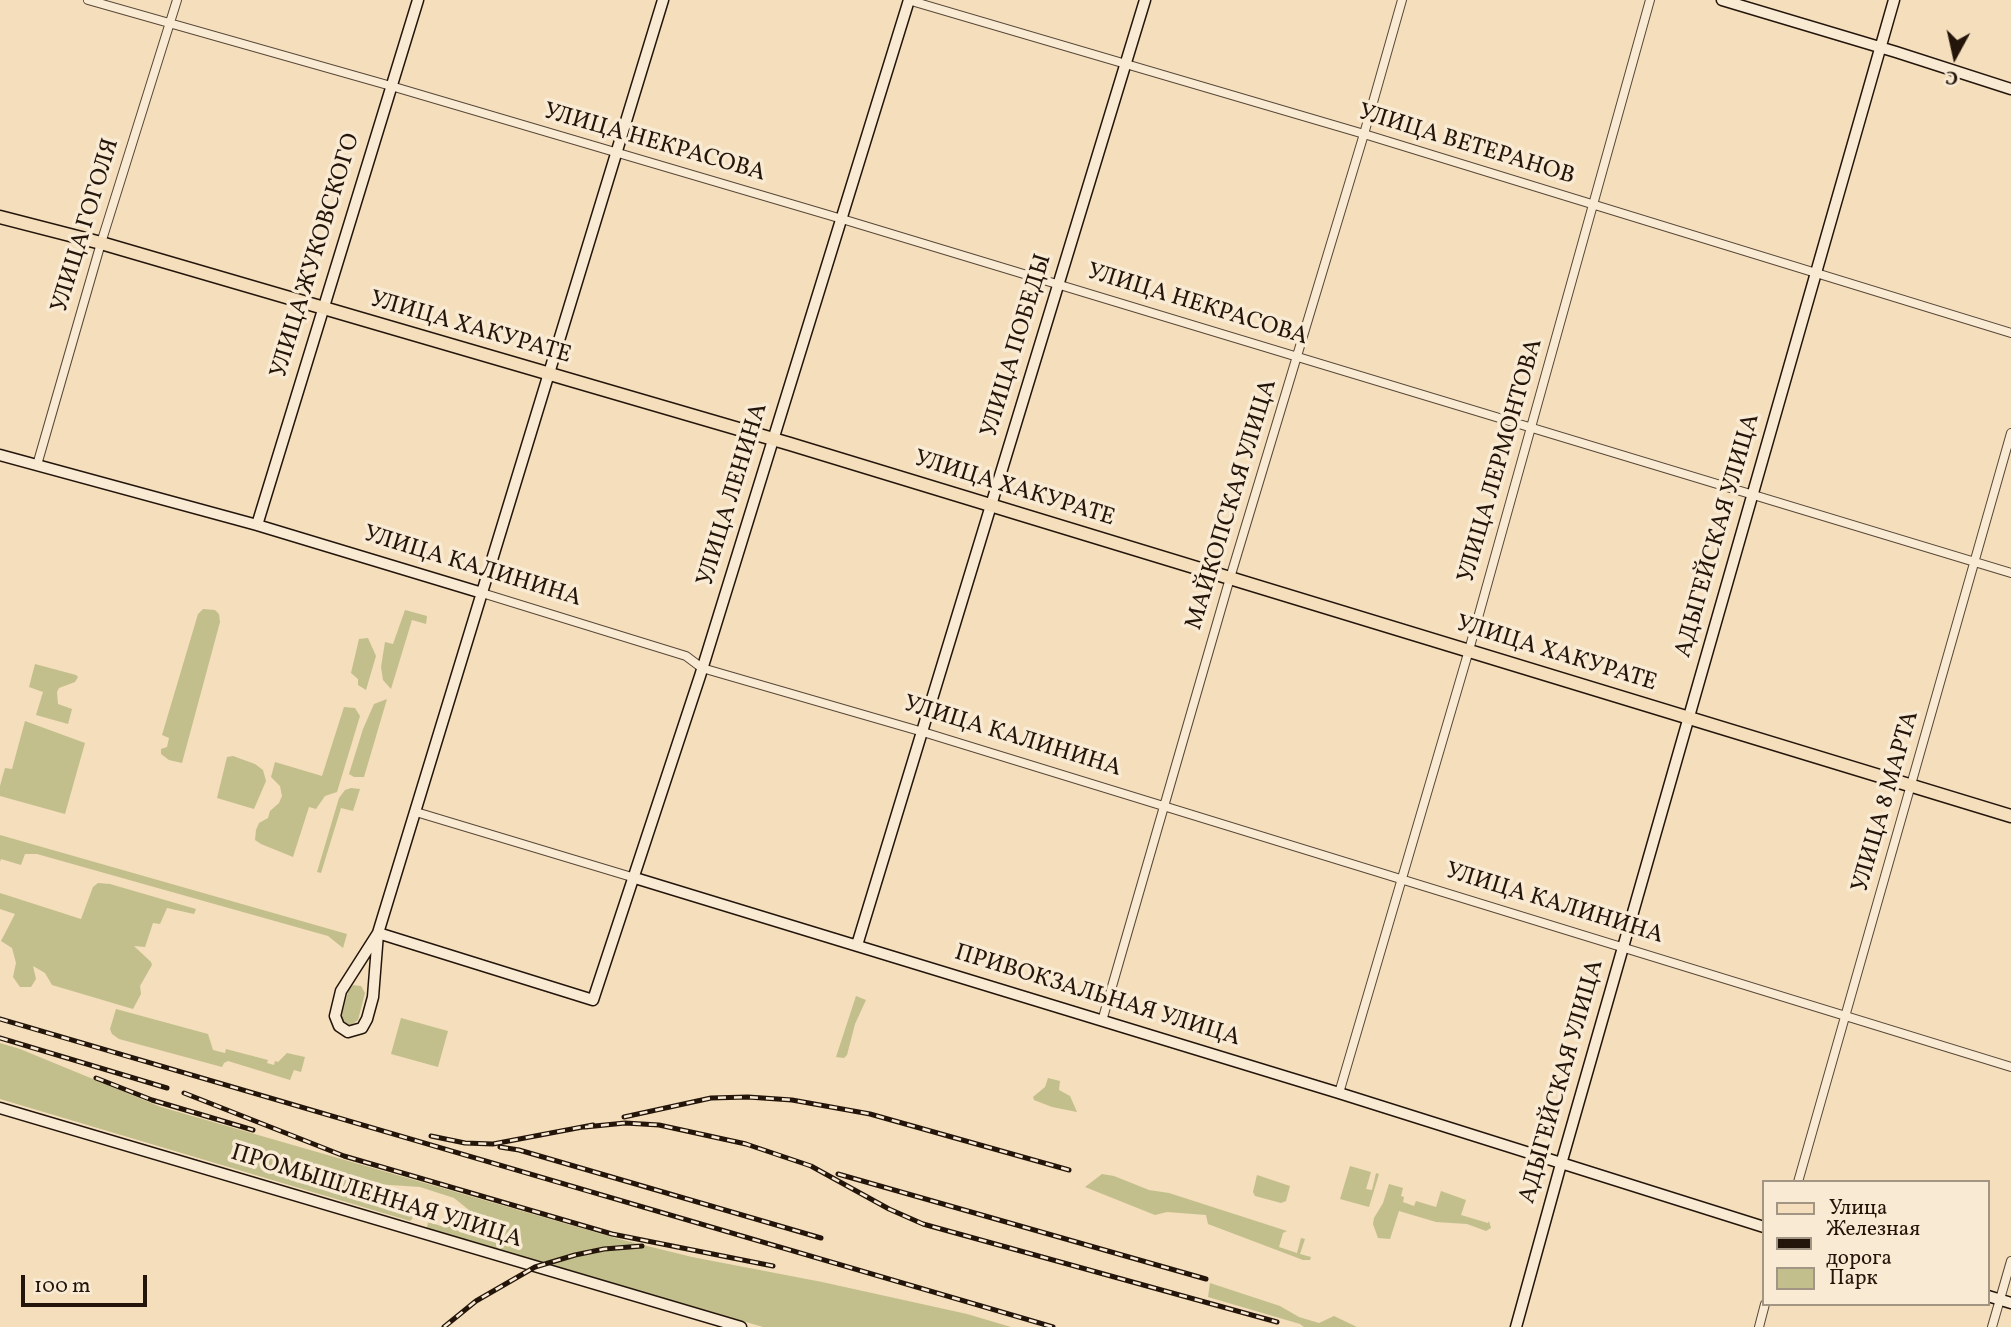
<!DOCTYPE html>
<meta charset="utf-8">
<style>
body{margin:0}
#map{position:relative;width:2011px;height:1327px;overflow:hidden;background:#f4debc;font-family:Vollkorn,serif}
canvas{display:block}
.legend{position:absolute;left:1762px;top:1180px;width:228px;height:126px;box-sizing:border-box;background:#f8ead3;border:2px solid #a39583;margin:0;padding:9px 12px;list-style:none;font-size:21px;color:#24150b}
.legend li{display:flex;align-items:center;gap:14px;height:35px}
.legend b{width:35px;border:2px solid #a39583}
.north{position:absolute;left:1920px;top:21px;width:70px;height:70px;-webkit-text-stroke:5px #f8ead3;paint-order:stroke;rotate:188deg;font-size:19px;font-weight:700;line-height:28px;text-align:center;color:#24150b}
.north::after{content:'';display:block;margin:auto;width:24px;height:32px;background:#24150b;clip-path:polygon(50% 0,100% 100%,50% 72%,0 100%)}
.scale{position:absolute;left:21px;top:1275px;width:126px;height:32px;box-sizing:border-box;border:4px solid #24150b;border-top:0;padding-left:9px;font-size:21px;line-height:24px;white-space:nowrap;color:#24150b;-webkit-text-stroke:5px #f8ead3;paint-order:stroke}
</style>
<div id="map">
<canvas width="2011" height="1327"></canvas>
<ul class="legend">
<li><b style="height:9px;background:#f4debc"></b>Улица</li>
<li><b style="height:9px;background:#24150b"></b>Железная дорога</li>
<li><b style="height:19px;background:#c2bf8c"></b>Парк</li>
</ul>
<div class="north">С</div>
<div class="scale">100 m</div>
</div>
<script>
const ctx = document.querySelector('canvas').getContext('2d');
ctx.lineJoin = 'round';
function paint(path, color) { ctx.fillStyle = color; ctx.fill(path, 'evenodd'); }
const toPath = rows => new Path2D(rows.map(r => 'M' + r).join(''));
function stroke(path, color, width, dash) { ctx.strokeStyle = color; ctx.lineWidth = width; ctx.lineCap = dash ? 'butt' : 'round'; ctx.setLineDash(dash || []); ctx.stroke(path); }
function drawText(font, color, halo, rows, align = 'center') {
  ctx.font = font + ' Vollkorn,serif'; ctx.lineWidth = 7; ctx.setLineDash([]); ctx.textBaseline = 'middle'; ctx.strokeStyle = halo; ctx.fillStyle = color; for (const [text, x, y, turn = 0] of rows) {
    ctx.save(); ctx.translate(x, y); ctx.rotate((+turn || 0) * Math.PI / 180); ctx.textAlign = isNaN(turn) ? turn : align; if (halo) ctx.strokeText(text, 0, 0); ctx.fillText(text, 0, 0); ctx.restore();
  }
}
paint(toPath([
 [203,609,215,610,219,614,220,622,182,763,169,760,161,754,161,749,167,747,169,738,162,735,198,614],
 [405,610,427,616,426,624,412,620,391,689,383,680,381,667,385,642,393,644],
 [368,638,376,656,366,690,358,685,358,679,351,673,359,639],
 [35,664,76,675,78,677,75,682,59,688,57,692,58,704,72,709,68,724,36,715,43,692,29,687],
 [387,699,364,777,354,777,349,774,363,729,374,704],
 [344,707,355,708,360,716,337,792,325,796,316,809,309,807,293,857,261,844,255,840,256,830,259,823,268,818,270,811,279,803,282,796,280,786,271,777,275,762,322,776],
 [25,721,85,743,65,814,0,796,0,786,5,768,12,769],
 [233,756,255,764,263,770,266,781,254,809,217,798,227,757],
 [351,788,360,789,353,811,341,808,321,873,317,872,339,798,345,790],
 [0,835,347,934,343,948,328,936,37,854,25,854,21,865,1,859,0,862],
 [98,883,110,884,196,909,194,914,167,908,160,924,153,923,145,947,134,946,151,962,152,965,140,986,141,994,133,1009,52,985,45,973,33,966,36,979,31,987,20,987,13,977,16,963,12,948,1,941,15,914,0,909,0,893,81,919,93,887],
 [353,985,361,986,365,993,358,1020,350,1026,342,1022,341,1016,349,989],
 [856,996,866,1000,855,1024,847,1055,844,1058,836,1057],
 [116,1009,208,1034,213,1050,225,1053,226,1049,268,1060,267,1063,274,1065,275,1061,278,1062,287,1053,305,1057,301,1072,294,1070,290,1080,228,1061,224,1063,222,1067,119,1039,112,1034,110,1029],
 [401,1018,448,1031,438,1067,391,1054],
 [0,1043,20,1049,161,1107,619,1239,692,1257,822,1282,967,1314,1011,1327,763,1327,427,1228,428,1222,441,1226,469,1210,454,1198,420,1187,360,1183,393,1203,407,1208,413,1218,410,1221,0,1099],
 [1048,1078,1060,1081,1059,1090,1070,1096,1077,1112,1052,1107,1034,1100,1033,1097,1045,1087],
 [1350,1166,1371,1172,1366,1189,1372,1190,1376,1173,1379,1174,1369,1207,1340,1199],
 [1102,1174,1114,1176,1149,1190,1169,1193,1287,1231,1283,1233,1279,1247,1297,1253,1301,1238,1305,1239,1300,1254,1311,1257,1310,1260,1303,1260,1208,1224,1206,1215,1167,1212,1155,1215,1085,1187],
 [1257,1175,1290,1186,1286,1201,1281,1203,1255,1196,1253,1192],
 [1389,1184,1403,1188,1401,1196,1404,1197,1403,1202,1414,1206,1416,1201,1436,1207,1441,1191,1466,1200,1461,1215,1488,1223,1489,1221,1491,1228,1486,1231,1467,1224,1436,1222,1399,1211,1390,1239,1378,1238,1373,1224,1374,1218,1383,1203],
 [1210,1283,1280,1306,1299,1317,1319,1323,1334,1316,1357,1327,1304,1327,1300,1324,1208,1297]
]), '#c2bf8c');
const street = toPath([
 [88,0,391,86,842,219,2011,573],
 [908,0,1364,134,2011,333],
 [37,465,101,243,177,0],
 [482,593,686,656,702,668,923,732,2011,1067],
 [416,812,635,878],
 [1102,1021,1230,578,1364,134,1402,0],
 [1339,1093,1469,650,1650,0],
 [1798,1182,2011,433],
 [1759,1327,1765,1304],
 [1992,1327,2011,1261]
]);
const secondary = toPath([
 [1722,0,1896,52,2011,89],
 [0,455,257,525,482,593],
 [257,525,418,0],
 [635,878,1339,1093,1764,1227],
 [378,933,593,1000,700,676,909,0],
 [378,933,373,997,367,1019,362,1028,348,1032,339,1026,335,1016,341,991,378,933,663,0],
 [857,945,1145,0],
 [0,1108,741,1327],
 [1988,1296,2011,1303],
 [1516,1327,1561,1164,1894,0]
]);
const primary = toPath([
 [0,217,101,243,790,444,2011,816]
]);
stroke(street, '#584737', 10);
stroke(secondary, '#24150b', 13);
stroke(primary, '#24150b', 15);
stroke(street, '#f8ead3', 8);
stroke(secondary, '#f8ead3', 10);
stroke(primary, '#f4debc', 12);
const rail = toPath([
 [0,1019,1053,1327],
 [0,1038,167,1088],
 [96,1078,152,1100,253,1130],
 [184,1093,344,1156,612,1234,773,1266],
 [624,1117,711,1098,748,1097,792,1100,870,1114,1069,1170],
 [585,1127,625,1123,659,1125,746,1144,811,1166,889,1209,923,1224,1277,1322],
 [431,1136,465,1143,493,1144,593,1125],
 [500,1147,519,1150,821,1238],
 [838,1174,1206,1279],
 [444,1327,476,1301,535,1267,575,1255,604,1249,642,1246]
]);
stroke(rail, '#24150b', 5);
stroke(rail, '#f8ead3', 2.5, [8]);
drawText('24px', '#24150b', '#f8ead3', [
 ["УЛИЦА НЕКРАСОВА",654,144,16],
 ["УЛИЦА ВЕТЕРАНОВ",1466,146,17],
 ["УЛИЦА ГОГОЛЯ",87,226,-73],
 ["УЛИЦА ЖУКОВСКОГО",317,256,-73],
 ["УЛИЦА НЕКРАСОВА",1197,306,17],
 ["УЛИЦА ХАКУРАТЕ",470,329,16],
 ["УЛИЦА ПОБЕДЫ",1018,346,-73],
 ["УЛИЦА ЛЕРМОНТОВА",1502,461,-74],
 ["УЛИЦА ХАКУРАТЕ",1014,490,17],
 ["УЛИЦА ЛЕНИНА",734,495,-73],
 ["МАЙКОПСКАЯ УЛИЦА",1233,505,-73],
 ["АДЫГЕЙСКАЯ УЛИЦА",1719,536,-74],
 ["УЛИЦА КАЛИНИНА",472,568,17],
 ["УЛИЦА ХАКУРАТЕ",1556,655,17],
 ["УЛИЦА КАЛИНИНА",1012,738,17],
 ["УЛИЦА 8 МАРТА",1887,802,-74],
 ["УЛИЦА КАЛИНИНА",1554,905,17],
 ["ПРИВОКЗАЛЬНАЯ УЛИЦА",1097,997,17],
 ["АДЫГЕЙСКАЯ УЛИЦА",1563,1082,-74],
 ["ПРОМЫШЛЕННАЯ УЛИЦА",376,1198,17]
]);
</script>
